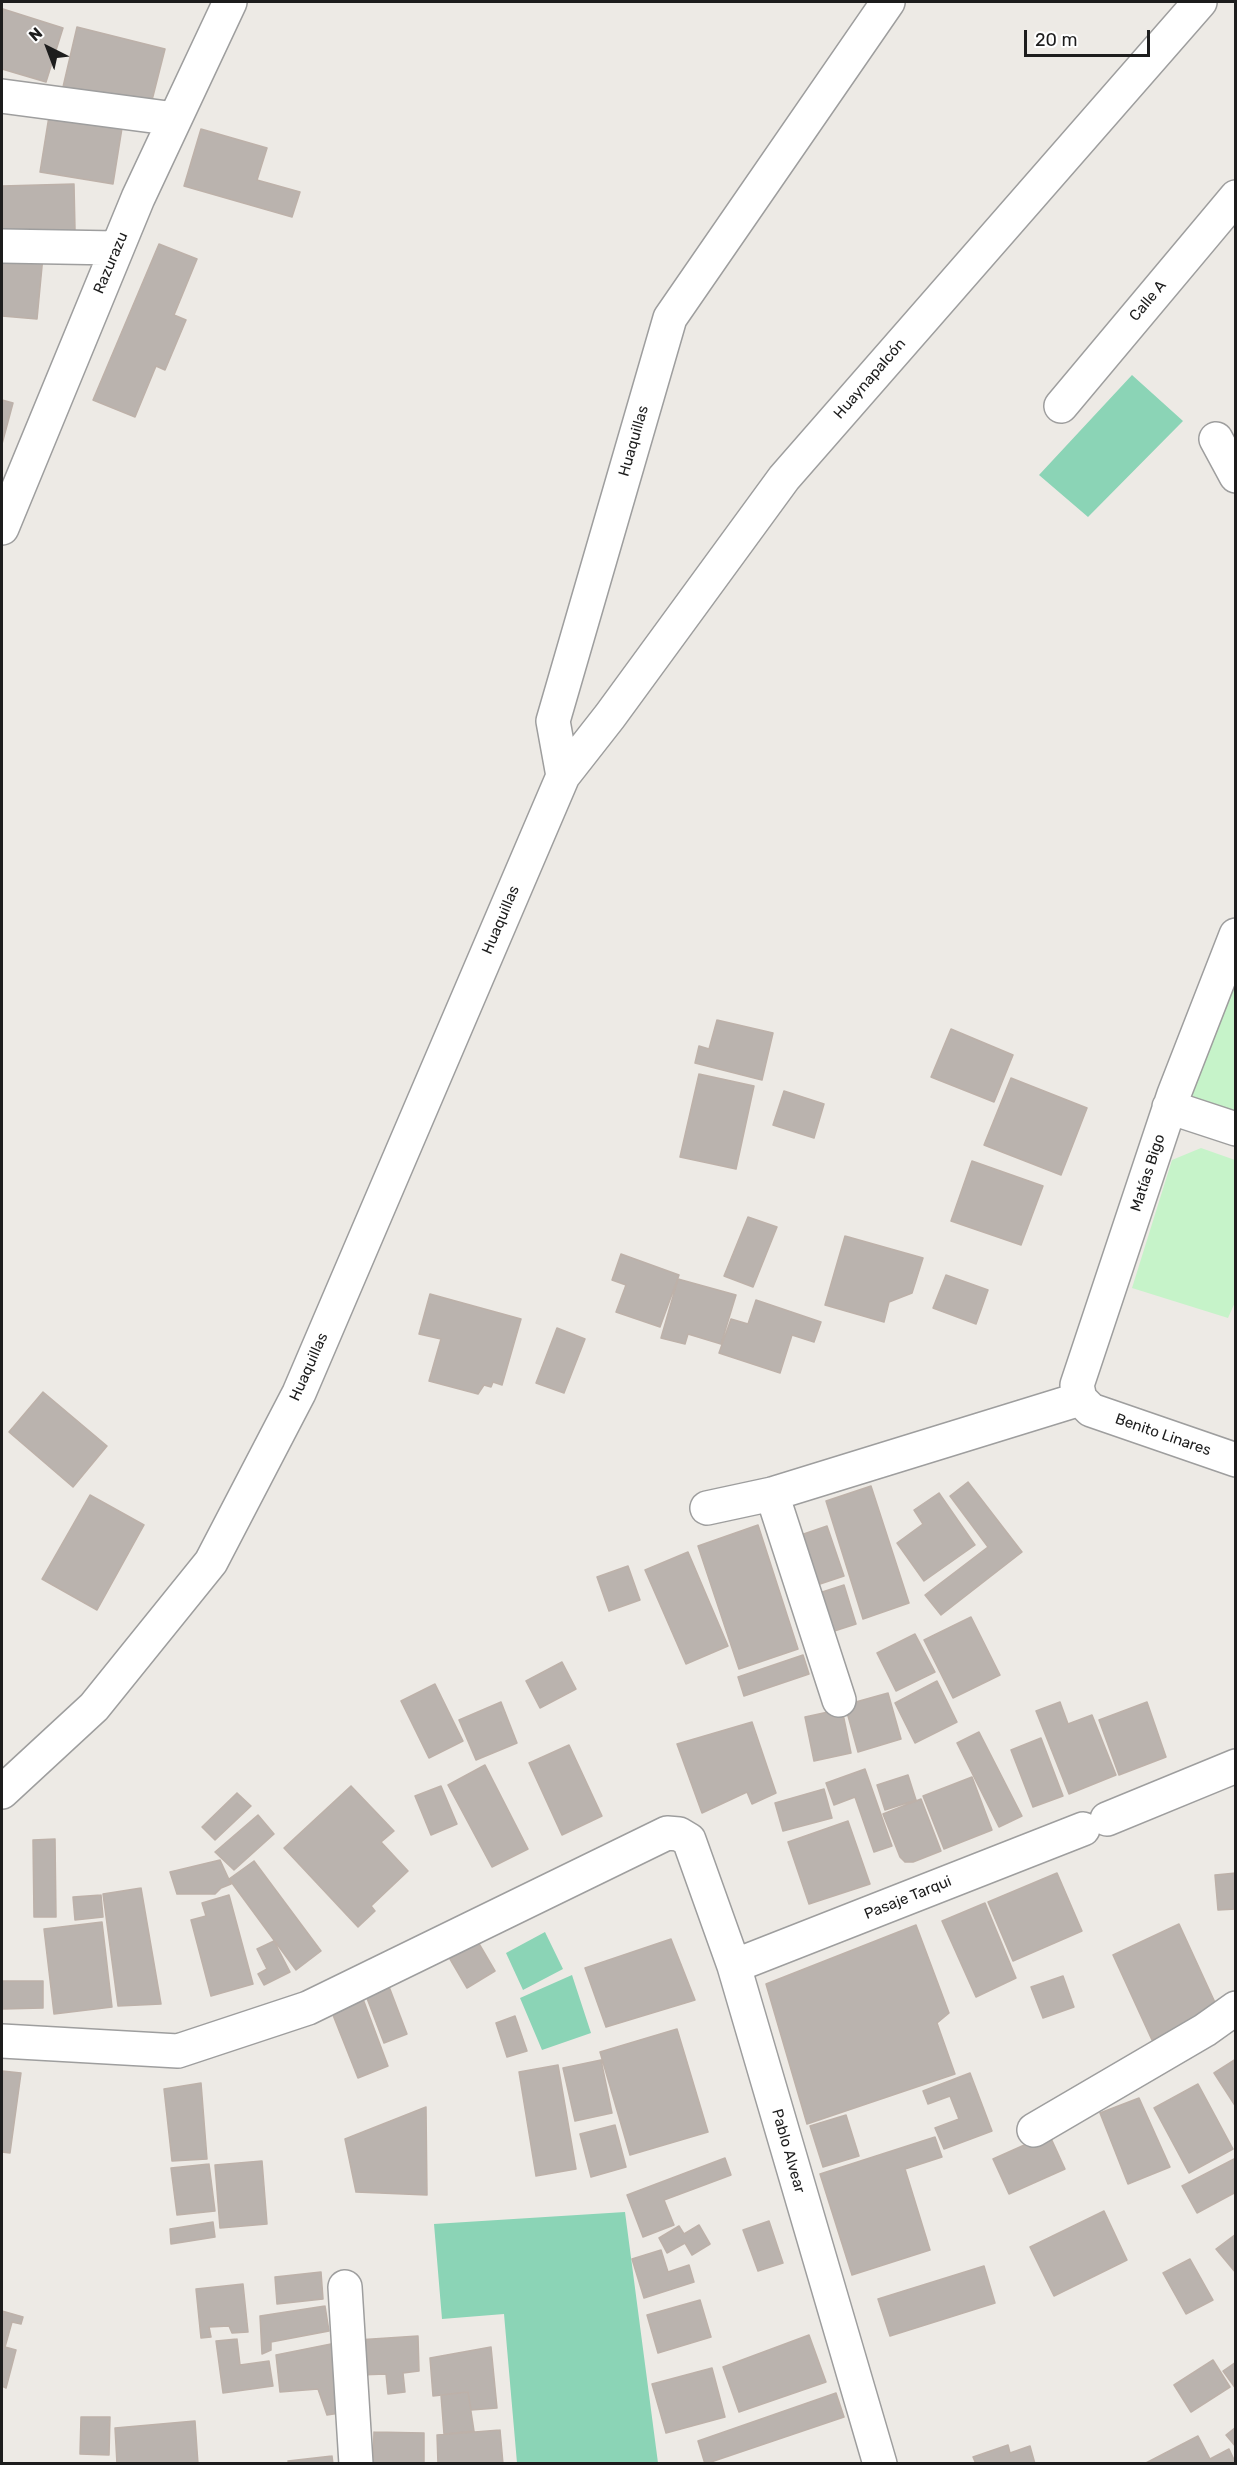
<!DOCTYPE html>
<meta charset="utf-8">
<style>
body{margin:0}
#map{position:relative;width:1237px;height:2465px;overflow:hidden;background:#edeae5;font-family:Rubik,sans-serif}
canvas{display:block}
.frame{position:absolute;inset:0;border:3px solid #1d1d1d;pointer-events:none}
.north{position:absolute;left:18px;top:18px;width:60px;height:60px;-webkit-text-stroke:4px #fff;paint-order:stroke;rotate:318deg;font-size:16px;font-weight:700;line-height:24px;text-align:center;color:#1d1d1d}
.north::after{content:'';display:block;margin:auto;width:21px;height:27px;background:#1d1d1d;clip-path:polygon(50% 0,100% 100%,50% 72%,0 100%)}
.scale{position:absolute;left:1024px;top:30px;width:126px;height:27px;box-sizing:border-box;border:3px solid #1d1d1d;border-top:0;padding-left:8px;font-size:18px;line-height:21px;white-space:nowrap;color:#1d1d1d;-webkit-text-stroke:4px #fff;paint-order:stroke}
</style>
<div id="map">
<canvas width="1237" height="2465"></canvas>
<div class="frame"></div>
<div class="north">N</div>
<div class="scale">20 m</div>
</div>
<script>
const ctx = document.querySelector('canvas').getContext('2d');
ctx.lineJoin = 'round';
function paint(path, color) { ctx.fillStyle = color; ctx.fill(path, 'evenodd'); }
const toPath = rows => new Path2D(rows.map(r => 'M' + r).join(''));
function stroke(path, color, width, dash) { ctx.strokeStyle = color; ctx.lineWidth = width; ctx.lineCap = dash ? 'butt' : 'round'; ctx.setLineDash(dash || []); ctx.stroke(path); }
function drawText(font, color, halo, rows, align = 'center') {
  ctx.font = font + ' Rubik,sans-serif'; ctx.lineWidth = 4.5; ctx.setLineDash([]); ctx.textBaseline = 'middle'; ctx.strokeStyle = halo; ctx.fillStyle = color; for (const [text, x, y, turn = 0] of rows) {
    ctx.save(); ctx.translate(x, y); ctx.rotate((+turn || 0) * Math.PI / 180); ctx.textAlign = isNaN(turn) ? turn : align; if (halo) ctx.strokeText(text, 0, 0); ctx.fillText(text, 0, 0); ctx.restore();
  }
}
paint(toPath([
 [1235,935,1235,1122,1174,1094],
 [1201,1148,1235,1160,1236,1300,1228,1318,1132,1288,1172,1160]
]), '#c6f3c9');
paint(toPath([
 [1132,375,1183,421,1088,517,1039,475],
 [545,1932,563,1969,523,1990,506,1953],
 [572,1975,591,2033,542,2050,520,1998],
 [625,2212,658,2463,517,2463,504,2314,442,2319,434,2224]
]), '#8bd4b6');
const building = toPath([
 [3,9,63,28,46,82,2,69,3,9],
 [77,27,165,49,150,108,63,87,77,27],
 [50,110,123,122,113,184,40,172,50,110],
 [201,129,267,148,257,180,300,192,292,217,184,186,201,129],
 [74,184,75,230,2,232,2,186,74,184],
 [159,244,197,259,174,315,186,320,165,370,156,366,135,417,93,400,159,244],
 [2,253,43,256,37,319,2,316,2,253],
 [2,400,13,403,2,444,2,400],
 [717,1020,773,1033,762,1080,695,1063,699,1046,709,1049,717,1020],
 [951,1029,1013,1055,994,1102,931,1077,951,1029],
 [699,1074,754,1086,736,1169,680,1157,699,1074],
 [1011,1078,1087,1108,1061,1175,984,1145,1011,1078],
 [784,1091,824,1104,814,1138,773,1125,784,1091],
 [972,1161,1043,1186,1021,1245,951,1221,972,1161],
 [748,1217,777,1227,753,1287,724,1276,748,1217],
 [845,1236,923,1258,912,1293,889,1302,884,1322,825,1305,845,1236],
 [621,1254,679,1275,660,1327,616,1312,626,1285,612,1280,621,1254],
 [946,1275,988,1290,976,1324,933,1308,946,1275],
 [678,1279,736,1295,721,1344,688,1334,685,1344,661,1338,678,1279],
 [430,1294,521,1319,502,1385,493,1382,491,1387,484,1385,478,1394,429,1381,441,1339,419,1334,430,1294],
 [756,1300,821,1322,814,1342,792,1335,780,1373,719,1353,731,1319,748,1324,756,1300],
 [557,1328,585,1339,564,1393,536,1383,557,1328],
 [43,1392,107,1446,73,1487,9,1432,43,1392],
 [968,1482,1022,1552,941,1615,925,1595,988,1547,950,1496,968,1482],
 [871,1486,909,1603,863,1619,826,1501,871,1486],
 [939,1493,975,1545,924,1581,897,1543,923,1524,914,1510,939,1493],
 [90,1495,144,1525,97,1610,42,1579,90,1495],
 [758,1525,798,1649,739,1669,698,1546,758,1525],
 [827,1526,844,1576,808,1588,792,1538,827,1526],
 [688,1552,728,1646,686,1664,645,1570,688,1552],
 [628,1566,640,1600,609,1611,597,1577,628,1566],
 [844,1585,856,1624,825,1634,813,1595,844,1585],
 [971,1617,1000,1675,953,1698,924,1640,971,1617],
 [915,1634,935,1672,896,1691,877,1653,915,1634],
 [803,1655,809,1674,744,1696,738,1677,803,1655],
 [562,1662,576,1689,540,1708,526,1681,562,1662],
 [937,1681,957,1722,915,1743,895,1703,937,1681],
 [435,1684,463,1741,429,1758,401,1701,435,1684],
 [888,1693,901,1739,858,1752,845,1705,888,1693],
 [501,1702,517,1743,476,1760,459,1720,501,1702],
 [1060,1702,1068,1724,1092,1715,1116,1775,1069,1794,1036,1711,1060,1702],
 [1147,1702,1166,1757,1119,1775,1099,1720,1147,1702],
 [842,1709,851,1753,814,1761,805,1717,842,1709],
 [752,1722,776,1793,752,1804,747,1792,702,1813,677,1744,752,1722],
 [979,1732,1022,1816,999,1827,957,1743,979,1732],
 [1041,1738,1063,1796,1033,1807,1011,1750,1041,1738],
 [569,1745,602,1816,562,1835,529,1763,569,1745],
 [485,1765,528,1849,492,1867,448,1785,485,1765],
 [865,1769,892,1846,874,1852,855,1797,834,1805,826,1783,865,1769],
 [908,1775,916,1800,885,1810,877,1785,908,1775],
 [972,1777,992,1830,944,1849,923,1796,972,1777],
 [351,1786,394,1831,381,1842,408,1871,371,1906,375,1911,358,1927,284,1848,351,1786],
 [441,1786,457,1824,431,1835,415,1796,441,1786],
 [824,1789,832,1818,783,1831,775,1803,824,1789],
 [237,1793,251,1806,215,1840,202,1827,237,1793],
 [921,1799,941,1851,913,1862,905,1862,900,1857,883,1814,921,1799],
 [258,1815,274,1834,234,1870,215,1852,258,1815],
 [848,1821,870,1884,809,1904,788,1842,848,1821],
 [55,1839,56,1917,34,1917,33,1840,55,1839],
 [220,1860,231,1884,221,1888,215,1894,177,1894,170,1872,220,1860],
 [254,1861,321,1951,296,1970,229,1879,254,1861],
 [1057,1873,1082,1931,1013,1961,988,1902,1057,1873],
 [1236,1873,1236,1909,1218,1910,1215,1875,1236,1873],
 [141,1888,161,2004,118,2006,103,1894,141,1888],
 [101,1895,103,1917,75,1920,73,1897,101,1895],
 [229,1895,253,1984,211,1996,191,1920,206,1916,202,1903,229,1895],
 [985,1903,1016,1978,976,1997,942,1921,985,1903],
 [102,1922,112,2007,54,2014,44,1929,102,1922],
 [1179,1924,1218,2009,1152,2040,1113,1955,1179,1924],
 [916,1925,949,2013,937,2023,955,2074,807,2124,766,1984,916,1925],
 [671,1939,695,2000,606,2027,585,1968,671,1939],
 [274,1941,290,1972,264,1985,258,1974,267,1969,257,1949,274,1941],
 [478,1942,495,1971,467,1988,450,1959,478,1942],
 [1063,1976,1074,2007,1043,2018,1031,1987,1063,1976],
 [2,1981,43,1981,43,2008,2,2009,2,1981],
 [388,1984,407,2034,384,2043,365,1993,388,1984],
 [363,1999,388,2066,358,2078,331,2010,363,1999],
 [515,2016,527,2051,507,2057,496,2023,515,2016],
 [677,2029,708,2132,630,2155,600,2052,677,2029],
 [1236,2059,1236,2107,1214,2073,1236,2059],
 [601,2060,612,2113,575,2121,563,2068,601,2060],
 [558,2065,576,2169,536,2176,519,2072,558,2065],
 [2,2071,21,2073,10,2153,2,2152,2,2071],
 [970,2073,992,2131,944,2149,935,2128,959,2119,950,2096,928,2104,923,2091,970,2073],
 [201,2083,207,2159,172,2161,164,2089,201,2083],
 [1198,2084,1233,2149,1189,2173,1154,2108,1198,2084],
 [1139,2098,1170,2167,1128,2184,1100,2113,1139,2098],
 [426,2107,427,2195,356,2192,345,2139,426,2107],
 [846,2115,859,2156,823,2167,810,2126,846,2115],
 [615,2125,626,2167,591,2177,580,2134,615,2125],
 [1049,2134,1065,2169,1009,2194,993,2159,1049,2134],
 [935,2137,942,2157,905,2169,930,2250,852,2275,820,2174,935,2137],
 [725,2158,731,2175,664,2200,674,2225,643,2237,627,2195,725,2158],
 [1236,2158,1236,2192,1197,2213,1182,2186,1236,2158],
 [262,2161,267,2224,220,2228,215,2165,262,2161],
 [209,2164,215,2211,177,2215,171,2168,209,2164],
 [1104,2211,1127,2260,1054,2296,1030,2247,1104,2211],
 [769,2221,783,2263,758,2271,743,2230,769,2221],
 [213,2222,215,2237,171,2244,170,2229,213,2222],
 [699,2225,710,2244,692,2255,685,2243,667,2253,659,2238,679,2226,684,2234,699,2225],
 [1236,2234,1236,2273,1216,2249,1236,2234],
 [661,2250,668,2272,689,2265,694,2282,644,2298,632,2259,661,2250],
 [1190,2259,1213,2300,1186,2314,1163,2273,1190,2259],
 [984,2266,995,2303,890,2336,878,2299,984,2266],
 [321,2272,323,2299,277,2304,275,2277,321,2272],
 [243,2284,248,2332,232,2333,229,2326,209,2327,211,2337,201,2338,196,2289,243,2284],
 [700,2300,711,2337,658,2353,647,2315,700,2300],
 [325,2306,329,2331,271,2342,271,2350,262,2354,260,2316,325,2306],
 [2,2311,23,2317,21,2324,12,2322,5,2347,16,2350,6,2388,2,2386,2,2311],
 [809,2335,826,2382,739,2412,723,2367,809,2335],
 [418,2336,419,2371,403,2373,405,2392,388,2394,386,2374,358,2375,357,2340,418,2336],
 [237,2339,240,2365,269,2361,273,2386,223,2393,216,2341,237,2339],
 [331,2344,340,2413,327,2415,318,2389,280,2392,276,2355,331,2344],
 [491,2347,497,2408,471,2410,468,2392,433,2396,430,2358,491,2347],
 [1213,2360,1230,2387,1191,2412,1174,2385,1213,2360],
 [1236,2362,1236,2389,1223,2371,1236,2362],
 [712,2368,725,2417,666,2433,652,2384,712,2368],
 [468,2392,474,2431,444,2434,441,2395,468,2392],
 [836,2393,844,2417,705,2464,698,2441,836,2393],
 [81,2417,110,2417,109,2455,80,2454,81,2417],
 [195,2421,198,2464,117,2464,115,2428,195,2421],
 [1236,2427,1236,2447,1226,2435,1236,2427],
 [500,2430,503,2464,438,2464,437,2435,500,2430],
 [374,2432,424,2433,424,2464,373,2464,374,2432],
 [1198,2436,1210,2459,1229,2449,1236,2464,1144,2464,1198,2436],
 [1008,2445,1010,2453,1030,2446,1035,2464,976,2464,973,2457,1008,2445],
 [332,2456,333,2464,289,2464,288,2461,332,2456]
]);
paint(building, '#bab3ae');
stroke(building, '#bdb1a9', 1.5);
const minor = toPath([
 [2,96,175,119],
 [2,246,117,248],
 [1061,406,1236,197],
 [1216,439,1236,476],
 [2,528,138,198,230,2],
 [563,776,610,716,784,478,1200,2],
 [1236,935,1174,1094,1077,1385,1080,1399,1091,1410,1236,1460],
 [1169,1107,1236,1129],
 [772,1494,839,1700],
 [707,1508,772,1494,1080,1399],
 [2,1792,94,1707,211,1562,299,1393,563,776,553,721,670,318,888,2],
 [1107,1819,1236,1766],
 [734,1966,1083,1829],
 [2,2041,178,2051,308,2008,667,1833,679,1834,689,1840,734,1966,880,2464],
 [1034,2130,1205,2030,1236,2008],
 [345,2287,356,2464]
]);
stroke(minor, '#9e9e9e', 36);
stroke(minor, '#fff', 33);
drawText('15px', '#1d1d1d', '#fff', [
 ["Razurazu",111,263,-67],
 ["Calle A",1148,301,-50],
 ["Huaynapalcón",870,379,-49],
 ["Huaquillas",634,441,-74],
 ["Huaquillas",501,920,-67],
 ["Matías Bigo",1148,1173,-72],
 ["Huaquillas",309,1367,-66],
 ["Benito Linares",1163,1435,19],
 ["Pasaje Tarqui",908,1898,-22],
 ["Pablo Alvear",788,2151,74]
]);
</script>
